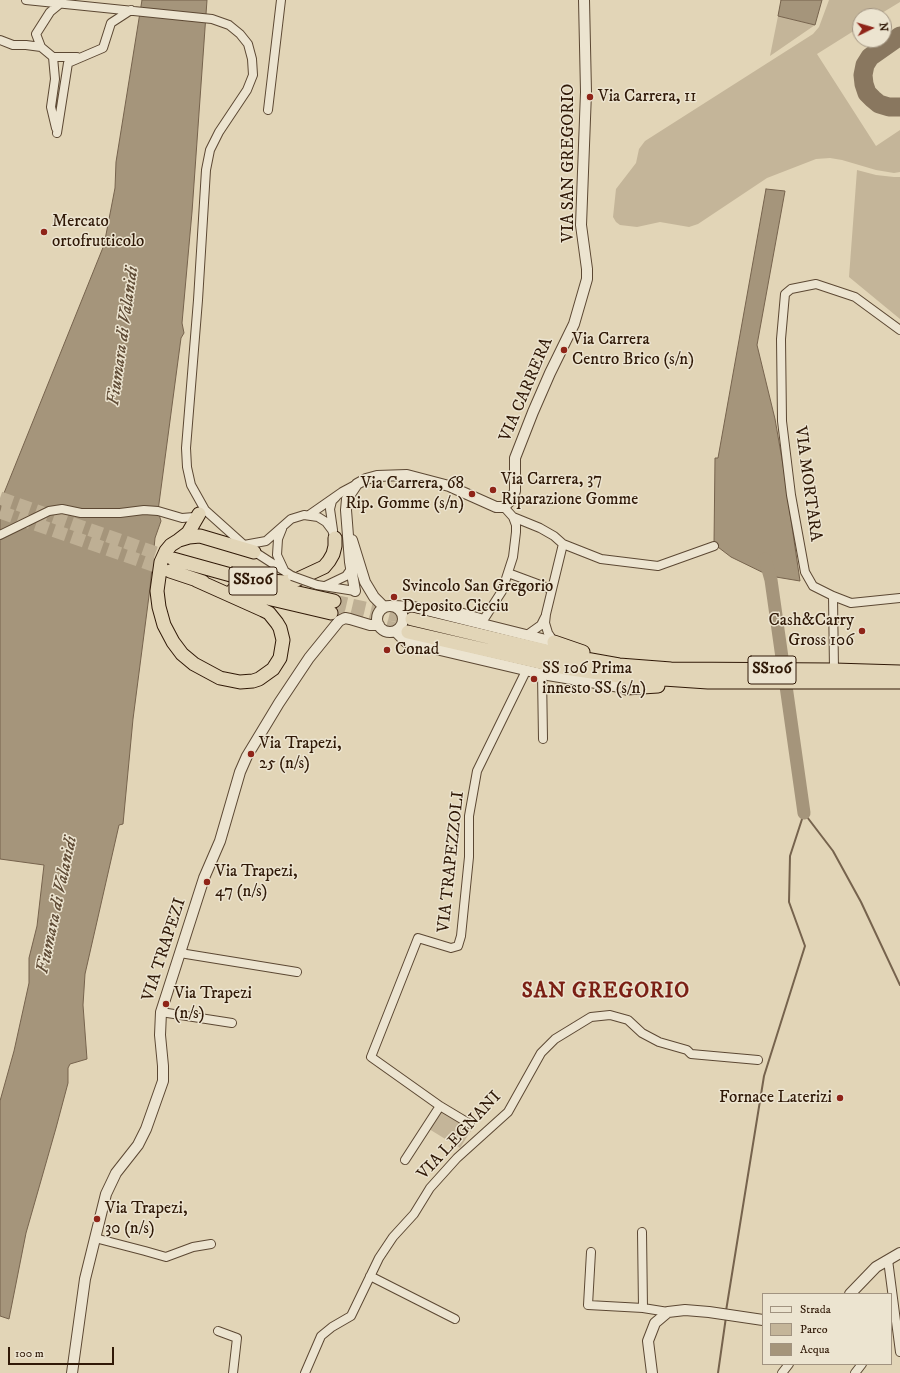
<!DOCTYPE html>
<style>
body{margin:0}
#map{position:relative;width:900px;height:1373px;overflow:hidden;background:#e2d5b7;font-family:"IM FELL DW Pica",serif}
canvas{display:block}
.legend{position:absolute;left:762px;top:1293px;width:130px;height:72px;box-sizing:border-box;background:#ece4d0;border:1px solid #a19380;margin:0;padding:5px 7px;list-style:none;font-size:12px;color:#301907}
.legend li{display:flex;align-items:center;gap:8px;height:20px}
.legend b{width:20px;border:1px solid #a19380}
.north{position:absolute;left:852px;top:8px;width:40px;height:40px;box-sizing:border-box;background:#ece4d0;border:1px solid #a19380;border-radius:50%;rotate:85deg;font-size:11px;font-weight:700;line-height:16px;text-align:center;color:#301907}
.north::after{content:'';display:block;margin:auto;width:14px;height:18px;background:#8f2418;clip-path:polygon(50% 0,100% 100%,50% 72%,0 100%)}
.scale{position:absolute;left:8px;top:1347px;width:106px;height:18px;box-sizing:border-box;border:2px solid #301907;border-top:0;padding-left:5px;font-size:12px;line-height:14px;white-space:nowrap;color:#301907;-webkit-text-stroke:3px #ece4d0;paint-order:stroke}
</style>
<div id="map">
<canvas width="900" height="1373"></canvas>
<ul class="legend">
<li><b style="height:5px;background:#ece4d0"></b>Strada</li>
<li><b style="height:11px;background:#c4b599"></b>Parco</li>
<li><b style="height:11px;background:#a5957b"></b>Acqua</li>
</ul>
<div class="north">N</div>
<div class="scale">100 m</div>
</div>
<script>
const ctx = document.querySelector('canvas').getContext('2d');
ctx.lineJoin = 'round';
function paint(path, color) { ctx.fillStyle = color; ctx.fill(path, 'evenodd'); }
const toPath = rows => new Path2D(rows.map(r => 'M' + r).join(''));
function stroke(path, color, width, dash) { ctx.strokeStyle = color; ctx.lineWidth = width; ctx.lineCap = dash ? 'butt' : 'round'; ctx.setLineDash(dash || []); ctx.stroke(path); }
function drawText(font, color, halo, rows, align = 'center') {
  ctx.font = font + ' "IM FELL DW Pica",serif'; ctx.lineWidth = 3; ctx.setLineDash([]); ctx.textBaseline = 'middle'; ctx.strokeStyle = halo; ctx.fillStyle = color; for (const [text, x, y, turn = 0] of rows) {
    ctx.save(); ctx.translate(x, y); ctx.rotate((+turn || 0) * Math.PI / 180); ctx.textAlign = isNaN(turn) ? turn : align; if (halo) ctx.strokeText(text, 0, 0); ctx.fillText(text, 0, 0); ctx.restore();
  }
}
paint(toPath([
 [829,0,900,0,900,2,877,16,860,16,860,27,817,54,876,146,900,130,900,172,894,173,876,170,842,160,830,158,816,159,767,178,698,224,689,227,660,222,637,227,620,225,616,222,613,217,616,189,636,163,639,149,645,141,813,34,819,27],
 [778,16,815,25,770,56],
 [857,170,876,175,894,177,900,177,900,319,849,277],
 [442,1110,472,1129,460,1148,429,1129]
]), '#c4b599');
const water = toPath([
 [142,0,207,0,192,212,182,323,184,333,181,338,158,511,161,521,155,538,150,588,133,719,123,824,119,825,85,974,83,1005,87,1059,70,1064,68,1068,68,1083,56,1128,26,1233,9,1319,0,1316,0,1101,14,1051,29,983,29,958,37,926,44,865,0,859,0,503,104,245,115,188,116,162,142,0],
 [781,0,822,0,815,25,778,16,781,0],
 [766,189,785,191,757,345,775,419,783,465,800,581,770,576,731,557,714,544,715,458,718,458,766,189]
]);
paint(water, '#a5957b');
stroke(water, '#76634d', 1);
stroke(toPath([
 [804,813,833,851,861,902,900,985],
 [726,1311,764,1076,805,946,789,902,790,856,804,813],
 [718,1373,726,1317]
]), '#76634d', 2);
stroke(toPath([
 [765,559,771,580,804,813]
]), '#a5957b', 13);
stroke(toPath([
 [900,36,870,57,865,65,863,75,864,84,867,93,873,99,879,104,889,107,900,107]
]), '#89775f', 19);
stroke(toPath([
 [0,498,173,559],
 [0,512,170,571],
 [334,601,412,619],
 [331,613,408,632]
]), '#beaf94', 13, [13, 6]);
const minor = toPath([
 [26,0,212,19,229,25,240,34,248,44,252,59,253,75,247,90,219,132,210,150,206,170,198,300,186,448,187,467,191,485,205,510,244,545,292,576],
 [0,40,13,45,26,45,41,47],
 [53,57,77,57],
 [268,110,281,0],
 [56,128,51,107,55,79,53,57,41,47,36,34,50,12,61,3],
 [57,133,68,63,103,48,111,23,131,10],
 [900,330,855,297,816,284,791,289,785,294,781,339,782,421,791,495,805,572,813,586,833,596,851,603,900,598],
 [504,507,513,517,540,528,554,536,563,544,601,559,658,566,714,546],
 [309,515,342,492,357,484],
 [282,529,278,539,277,555,284,570],
 [333,530,330,509,332,501,336,497],
 [0,535,49,511,62,509,81,513,120,513,144,510,158,511,182,518,194,517,199,513],
 [244,545,266,541,291,519,304,515,318,517,326,522,332,530,335,538],
 [508,573,551,589],
 [317,585,355,591],
 [325,586,346,576,351,569],
 [833,596,834,670],
 [453,610,484,619,502,591,513,557,516,532,516,525,513,517],
 [527,635,541,625,545,617],
 [554,642,548,633,545,623,546,614,563,544],
 [542,674,543,739],
 [180,953,297,972],
 [161,1012,232,1023],
 [470,1124,440,1106,371,1057,418,938,451,948,458,946,461,936,469,857,469,816,477,771,526,671],
 [405,1160,440,1106],
 [642,1232,643,1308],
 [95,1238,145,1251,166,1257,193,1247,211,1244],
 [591,1252,588,1305,643,1308,668,1312],
 [888,1260,900,1352],
 [370,1276,455,1319],
 [218,1331,237,1338,233,1373],
 [305,1373,321,1336,332,1327,351,1316,379,1258,393,1237,414,1214,430,1188,457,1158,508,1112,541,1053,555,1039,591,1017,610,1015,628,1020,642,1033,659,1042,687,1050,691,1054,758,1060],
 [782,1373,789,1364],
 [855,1373,862,1364]
]);
const tertiary = toPath([
 [352,540,365,582,374,597,384,607],
 [355,591,350,562,346,510,347,499,357,484,366,479,377,476,407,475,449,486,496,507,504,507,511,500,515,491,515,458,533,412,550,373,574,324,587,279,587,269,581,225,586,92,584,0],
 [394,606,414,607,554,642],
 '377 619a13 13 0 1 1 26 0a13 13 0 1 1-26 0Z',
 [395,631,406,642,542,674,626,688],
 [850,1294,876,1267,900,1253],
 [72,1373,85,1279,106,1194,116,1173,138,1145,146,1129,163,1081,163,1066,160,1035,161,1012,204,878,220,841,240,772,247,756,279,703,309,658,339,621,345,618,350,619,370,625,379,625],
 [652,1373,648,1341,655,1323,668,1312,685,1310,709,1312,763,1320]
]);
const trunk = toPath([
 [179,540,188,533,199,514],
 [173,559,285,590,334,601],
 [170,571,203,582],
 [196,580,263,610,269,613,277,623,280,628,283,640,280,658,273,669,259,679,253,681,240,682,220,678,194,664,182,654,173,642,164,625,159,607,157,591,161,562,166,551,171,545,179,540,189,537,200,536,254,552],
 [271,581,284,582,296,580,324,567,329,561,333,554,335,546,335,538],
 [233,590,331,613],
 [412,619,563,655,619,665,671,669,834,670,900,672],
 [408,632,565,668,619,676,708,682,900,682],
 [554,642,583,652],
 [626,688,658,686]
]);
stroke(minor, '#5c4833', 10);
stroke(tertiary, '#5c4833', 12);
stroke(trunk, '#301907', 15);
stroke(minor, '#ece4d0', 8);
stroke(tertiary, '#ece4d0', 10);
stroke(trunk, '#e2d5b7', 13);
const minorBridge = toPath([
 [292,576,317,585]
]);
stroke(minorBridge, '#5c4833', 10, []);
stroke(minorBridge, '#ece4d0', 8);
for (const [x, y, r, color] of [
 [590,97,4,"#8f2418"],
 [44,232,4,"#8f2418"],
 [564,350,4,"#8f2418"],
 [493,490,4,"#8f2418"],
 [472,494,4,"#8f2418"],
 [394,597,4,"#8f2418"],
 [862,631,4,"#8f2418"],
 [387,650,4,"#8f2418"],
 [534,679,4,"#8f2418"],
 [251,754,4,"#8f2418"],
 [207,882,4,"#8f2418"],
 [166,1004,4,"#8f2418"],
 [840,1098,4,"#8f2418"],
 [97,1219,4,"#8f2418"]
]) { const dot = new Path2D(); dot.arc(x, y, r, 0, 2 * Math.PI); ctx.fillStyle = color; ctx.fill(dot); stroke(dot, '#ece4d0', 1.5); }
for (const [x, y, w] of [
 [253,581,48],
 [772,670,48]
]) { const box = new Path2D(); box.roundRect(x - w / 2, y - 14, w, 28, 3); ctx.fillStyle = '#ece4d0'; ctx.fill(box); stroke(box, '#301907', 1); }
drawText('bold 16px', '#301907', null, [
 ["SS106",253,581],
 ["SS106",772,670]
]);
drawText('17px', '#301907', '#ece4d0', [
 ["Via Carrera, 11",598,97],
 ["Mercato",52,222],
 ["ortofrutticolo",52,242],
 ["Via Carrera",572,340],
 ["Centro Brico (s/n)",572,360],
 ["Via Carrera, 37",501,480],
 ["Riparazione Gomme",501,500],
 ["Via Carrera, 68",464,484,"right"],
 ["Rip. Gomme (s/n)",464,504,"right"],
 ["Svincolo San Gregorio",402,587],
 ["Deposito Cicciu",402,607],
 ["Cash&Carry",854,621,"right"],
 ["Gross 106",854,641,"right"],
 ["Conad",395,650],
 ["SS 106 Prima",542,669],
 ["innesto SS (s/n)",542,689],
 ["Via Trapezi,",259,744],
 ["25 (n/s)",259,764],
 ["Via Trapezi,",215,872],
 ["47 (n/s)",215,892],
 ["Via Trapezi",174,994],
 ["(n/s)",174,1014],
 ["Fornace Laterizi",832,1098,"right"],
 ["Via Trapezi,",105,1209],
 ["30 (n/s)",105,1229]
], 'left');
drawText('17px', '#301907', '#ece4d0', [
 ["VIA SAN GREGORIO",569,163,-90],
 ["VIA CARRERA",527,390,-67],
 ["VIA MORTARA",807,484,82],
 ["VIA TRAPEZZOLI",452,862,-84],
 ["VIA TRAPEZI",165,950,-72],
 ["VIA LEGNANI",460,1136,-47]
]);
drawText('italic 18px', '#5f4b35', '#ece4d0', [
 ["Fiumara di Valanidi",124,336,-82],
 ["Fiumara di Valanidi",58,905,-78]
]);
ctx.letterSpacing = '1px';
drawText('bold 21px', '#7a1f14', '#ece4d0', [
 ["SAN GREGORIO",606,993]
]);
ctx.letterSpacing = '0px';
</script>
